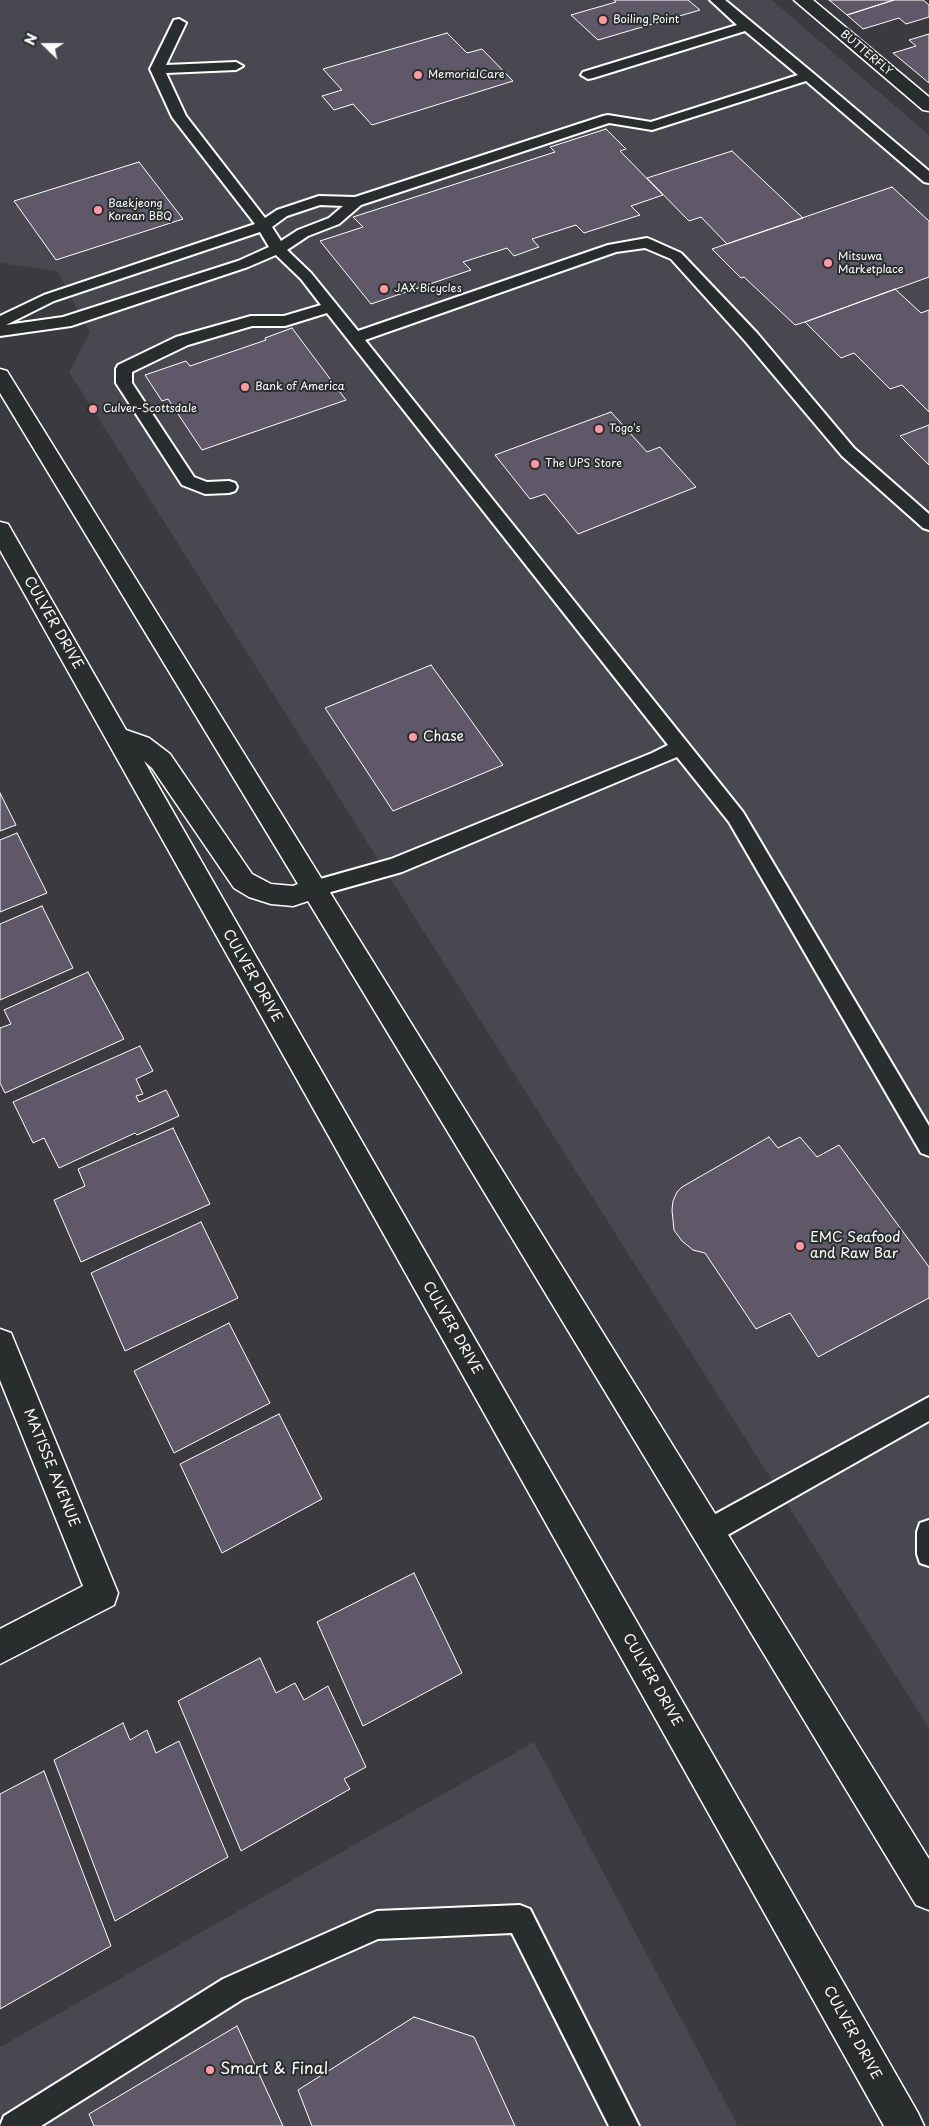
<!DOCTYPE html>
<style>
body{margin:0}
#map{position:relative;width:929px;height:2126px;overflow:hidden;background:#3a3a3f;font-family:"Playpen Sans",sans-serif}
canvas{display:block}
.north{position:absolute;left:20px;top:20px;width:50px;height:50px;-webkit-text-stroke:4px #2a2d2e;paint-order:stroke;rotate:292deg;font-size:14px;font-weight:700;line-height:20px;text-align:center;color:#fff}
.north::after{content:'';display:block;margin:auto;width:18px;height:22px;background:#fff;clip-path:polygon(50% 0,100% 100%,50% 72%,0 100%)}
</style>
<div id="map">
<canvas width="929" height="2126"></canvas>
<div class="north">N</div>
</div>
<script>
const ctx = document.querySelector('canvas').getContext('2d');
ctx.lineJoin = 'round';
function paint(path, color) { ctx.fillStyle = color; ctx.fill(path, 'evenodd'); }
const toPath = rows => new Path2D(rows.map(r => 'M' + r).join(''));
function stroke(path, color, width, dash) { ctx.strokeStyle = color; ctx.lineWidth = width; ctx.lineCap = dash ? 'butt' : 'round'; ctx.setLineDash(dash || []); ctx.stroke(path); }
function drawText(font, color, halo, rows, align = 'center') {
  ctx.font = font + ' "Playpen Sans",sans-serif'; ctx.lineWidth = 4; ctx.setLineDash([]); ctx.textBaseline = 'middle'; ctx.strokeStyle = halo; ctx.fillStyle = color; for (const [text, x, y, turn = 0] of rows) {
    ctx.save(); ctx.translate(x, y); ctx.rotate((+turn || 0) * Math.PI / 180); ctx.textAlign = isNaN(turn) ? turn : align; if (halo) ctx.strokeText(text, 0, 0); ctx.fillText(text, 0, 0); ctx.restore();
  }
}
paint(toPath([
 [0,0,772,0,929,135,929,1728,69,372,90,333,57,271,0,263],
 [534,1742,738,2126,0,2126,0,2047]
]), '#49474f');
const building = toPath([
 [614,0,688,0,700,10,598,40,571,15,616,2,614,0],
 [829,0,894,0,847,15,829,0],
 [894,0,923,0,929,5,929,17,906,24,899,18,863,29,847,15,894,0],
 [447,33,467,53,482,49,513,81,372,125,353,104,334,110,322,96,342,90,323,69,447,33],
 [929,34,929,83,893,53,916,46,909,40,929,34],
 [606,129,626,149,620,151,663,195,631,206,640,215,584,233,576,225,532,239,539,247,514,256,507,248,463,262,471,270,371,304,320,241,363,227,353,217,555,152,550,147,606,129],
 [732,151,803,218,727,244,701,217,689,221,647,178,732,151],
 [139,162,183,219,56,260,14,201,139,162],
 [892,187,929,221,929,277,805,322,795,325,744,277,741,278,712,249,892,187],
 [895,289,921,313,929,310,929,412,902,385,890,389,854,353,841,358,805,322,895,289],
 [292,328,346,400,202,450,168,399,162,401,145,375,186,361,190,366,266,340,265,338,292,328],
 [611,412,647,452,660,447,696,487,578,534,545,494,530,499,495,455,611,412],
 [929,425,929,465,900,436,929,425],
 [431,665,503,765,393,811,325,708,431,665],
 [0,793,16,825,0,831,0,793],
 [17,833,47,893,0,912,0,840,17,833],
 [42,906,73,968,0,1000,0,924,42,906],
 [88,972,124,1039,5,1093,0,1083,0,1028,11,1024,4,1010,88,972],
 [140,1046,153,1071,136,1079,143,1094,136,1096,139,1102,166,1090,179,1116,137,1135,135,1133,59,1168,44,1138,33,1143,13,1102,140,1046],
 [173,1128,210,1204,81,1262,54,1200,85,1186,78,1169,173,1128],
 [769,1137,778,1148,800,1137,817,1157,839,1145,929,1267,929,1298,818,1357,790,1313,756,1329,705,1253,693,1250,682,1241,674,1230,672,1210,673,1201,677,1192,682,1187,769,1137],
 [201,1222,238,1298,125,1351,91,1273,201,1222],
 [229,1323,270,1403,174,1453,134,1371,229,1323],
 [279,1414,322,1499,222,1553,180,1464,279,1414],
 [414,1573,462,1673,363,1726,317,1622,414,1573],
 [260,1658,276,1693,295,1683,304,1700,328,1686,366,1767,344,1779,350,1789,241,1851,178,1701,260,1658],
 [123,1723,130,1740,147,1730,156,1753,179,1741,228,1857,115,1921,54,1760,123,1723],
 [44,1771,111,1946,0,2009,0,1794,44,1771],
 [414,2017,474,2037,515,2126,312,2126,298,2090,414,2017],
 [237,2026,283,2126,94,2126,89,2114,237,2026]
]);
paint(building, '#5e5868');
stroke(building, '#fff', 1);
const service = toPath([
 [710,0,725,0,813,73,929,171,929,183,924,182,806,81,652,130,609,123,361,205,339,224,308,236,287,250,311,273,358,331,608,245,647,238,652,240,681,253,757,333,854,448,929,514,929,530,923,528,842,456,745,341,671,259,645,248,616,252,365,340,743,812,929,1126,929,1156,921,1153,729,822,677,757,402,872,313,897,306,895,303,889,306,883,391,859,652,753,668,745,327,313,285,326,252,326,188,345,132,372,132,383,194,477,207,482,229,481,235,483,237,487,235,491,229,493,205,494,182,485,116,383,116,369,118,365,176,337,251,316,284,316,321,305,301,279,276,255,248,267,71,326,0,336,0,316,44,295,255,224,172,117,150,69,174,20,179,19,186,23,166,65,236,62,243,66,236,70,166,73,186,116,265,218,277,210,319,196,355,197,603,116,608,115,651,122,798,75,745,31,593,78,588,79,581,75,583,72,737,25,710,0],
 [320,205,343,206,329,218,298,230,281,241,272,227,287,216,320,205],
 [260,232,269,247,238,261,63,317,6,325,54,301,260,232],
 [929,1397,929,1421,717,1541,708,1544,699,1541,696,1532,699,1523,929,1397],
 [929,1520,929,1566,920,1563,917,1554,917,1532,920,1523,929,1520],
 [520,1905,530,1909,639,2126,609,2126,512,1933,378,1939,243,1999,41,2126,0,2126,4,2116,223,1979,367,1915,377,1911,520,1905]
]);
const minor = toPath([
 [794,0,813,0,929,97,929,111,923,110,794,0],
 [0,1329,11,1333,118,1593,114,1605,0,1664,0,1629,83,1586,0,1380,0,1329]
]);
const primary = toPath([
 [0,369,7,371,10,376,929,1859,929,1910,916,1905,308,901,293,906,271,904,249,897,234,888,152,768,144,761,918,2113,924,2126,884,2126,0,550,0,522,8,524,126,730,149,738,170,754,252,874,271,884,293,886,298,884,0,393,0,369]
]);
stroke(service, '#fff', 4);
stroke(minor, '#fff', 3);
stroke(primary, '#fff', 3);
paint(service, '#2a2d2e');
paint(minor, '#2a2d2e');
paint(primary, '#2a2d2e');
for (const [x, y, r, color] of [
 [603,20,5,"#ff9aa2"],
 [418,75,5,"#ff9aa2"],
 [98,210,5,"#ff9aa2"],
 [828,263,5,"#ff9aa2"],
 [384,289,5,"#ff9aa2"],
 [245,387,5,"#ff9aa2"],
 [93,409,5,"#ff9aa2"],
 [599,429,5,"#ff9aa2"],
 [535,464,5,"#ff9aa2"],
 [413,737,5,"#ff9aa2"],
 [800,1246,5,"#ff9aa2"],
 [210,2070,5,"#ff9aa2"]
]) { const dot = new Path2D(); dot.arc(x, y, r, 0, 2 * Math.PI); ctx.fillStyle = color; ctx.fill(dot); stroke(dot, '#2a2d2e', 2); }
drawText('11px', '#fff', '#2a2d2e', [
 ["Boiling Point",613,20],
 ["MemorialCare",428,75],
 ["Baekjeong",108,204],
 ["Korean BBQ",108,217],
 ["Mitsuwa",838,257],
 ["Marketplace",838,270],
 ["JAX Bicycles",394,289],
 ["Bank of America",255,387],
 ["Culver-Scottsdale",103,409],
 ["Togo's",609,429],
 ["The UPS Store",545,464]
], 'left');
drawText('11px', '#fff', '#2a2d2e', [
 ["BUTTERFLY",866,53,40]
]);
drawText('14px', '#fff', '#2a2d2e', [
 ["CULVER DRIVE",53,623,60],
 ["CULVER DRIVE",252,976,60],
 ["CULVER DRIVE",452,1328,60],
 ["MATISSE AVENUE",51,1468,68],
 ["CULVER DRIVE",652,1680,60],
 ["CULVER DRIVE",852,2033,61]
]);
drawText('14px', '#fff', '#2a2d2e', [
 ["Chase",423,737],
 ["EMC Seafood",810,1238],
 ["and Raw Bar",810,1254]
], 'left');
drawText('16px', '#fff', '#2a2d2e', [
 ["Smart & Final",220,2070]
], 'left');
</script>
